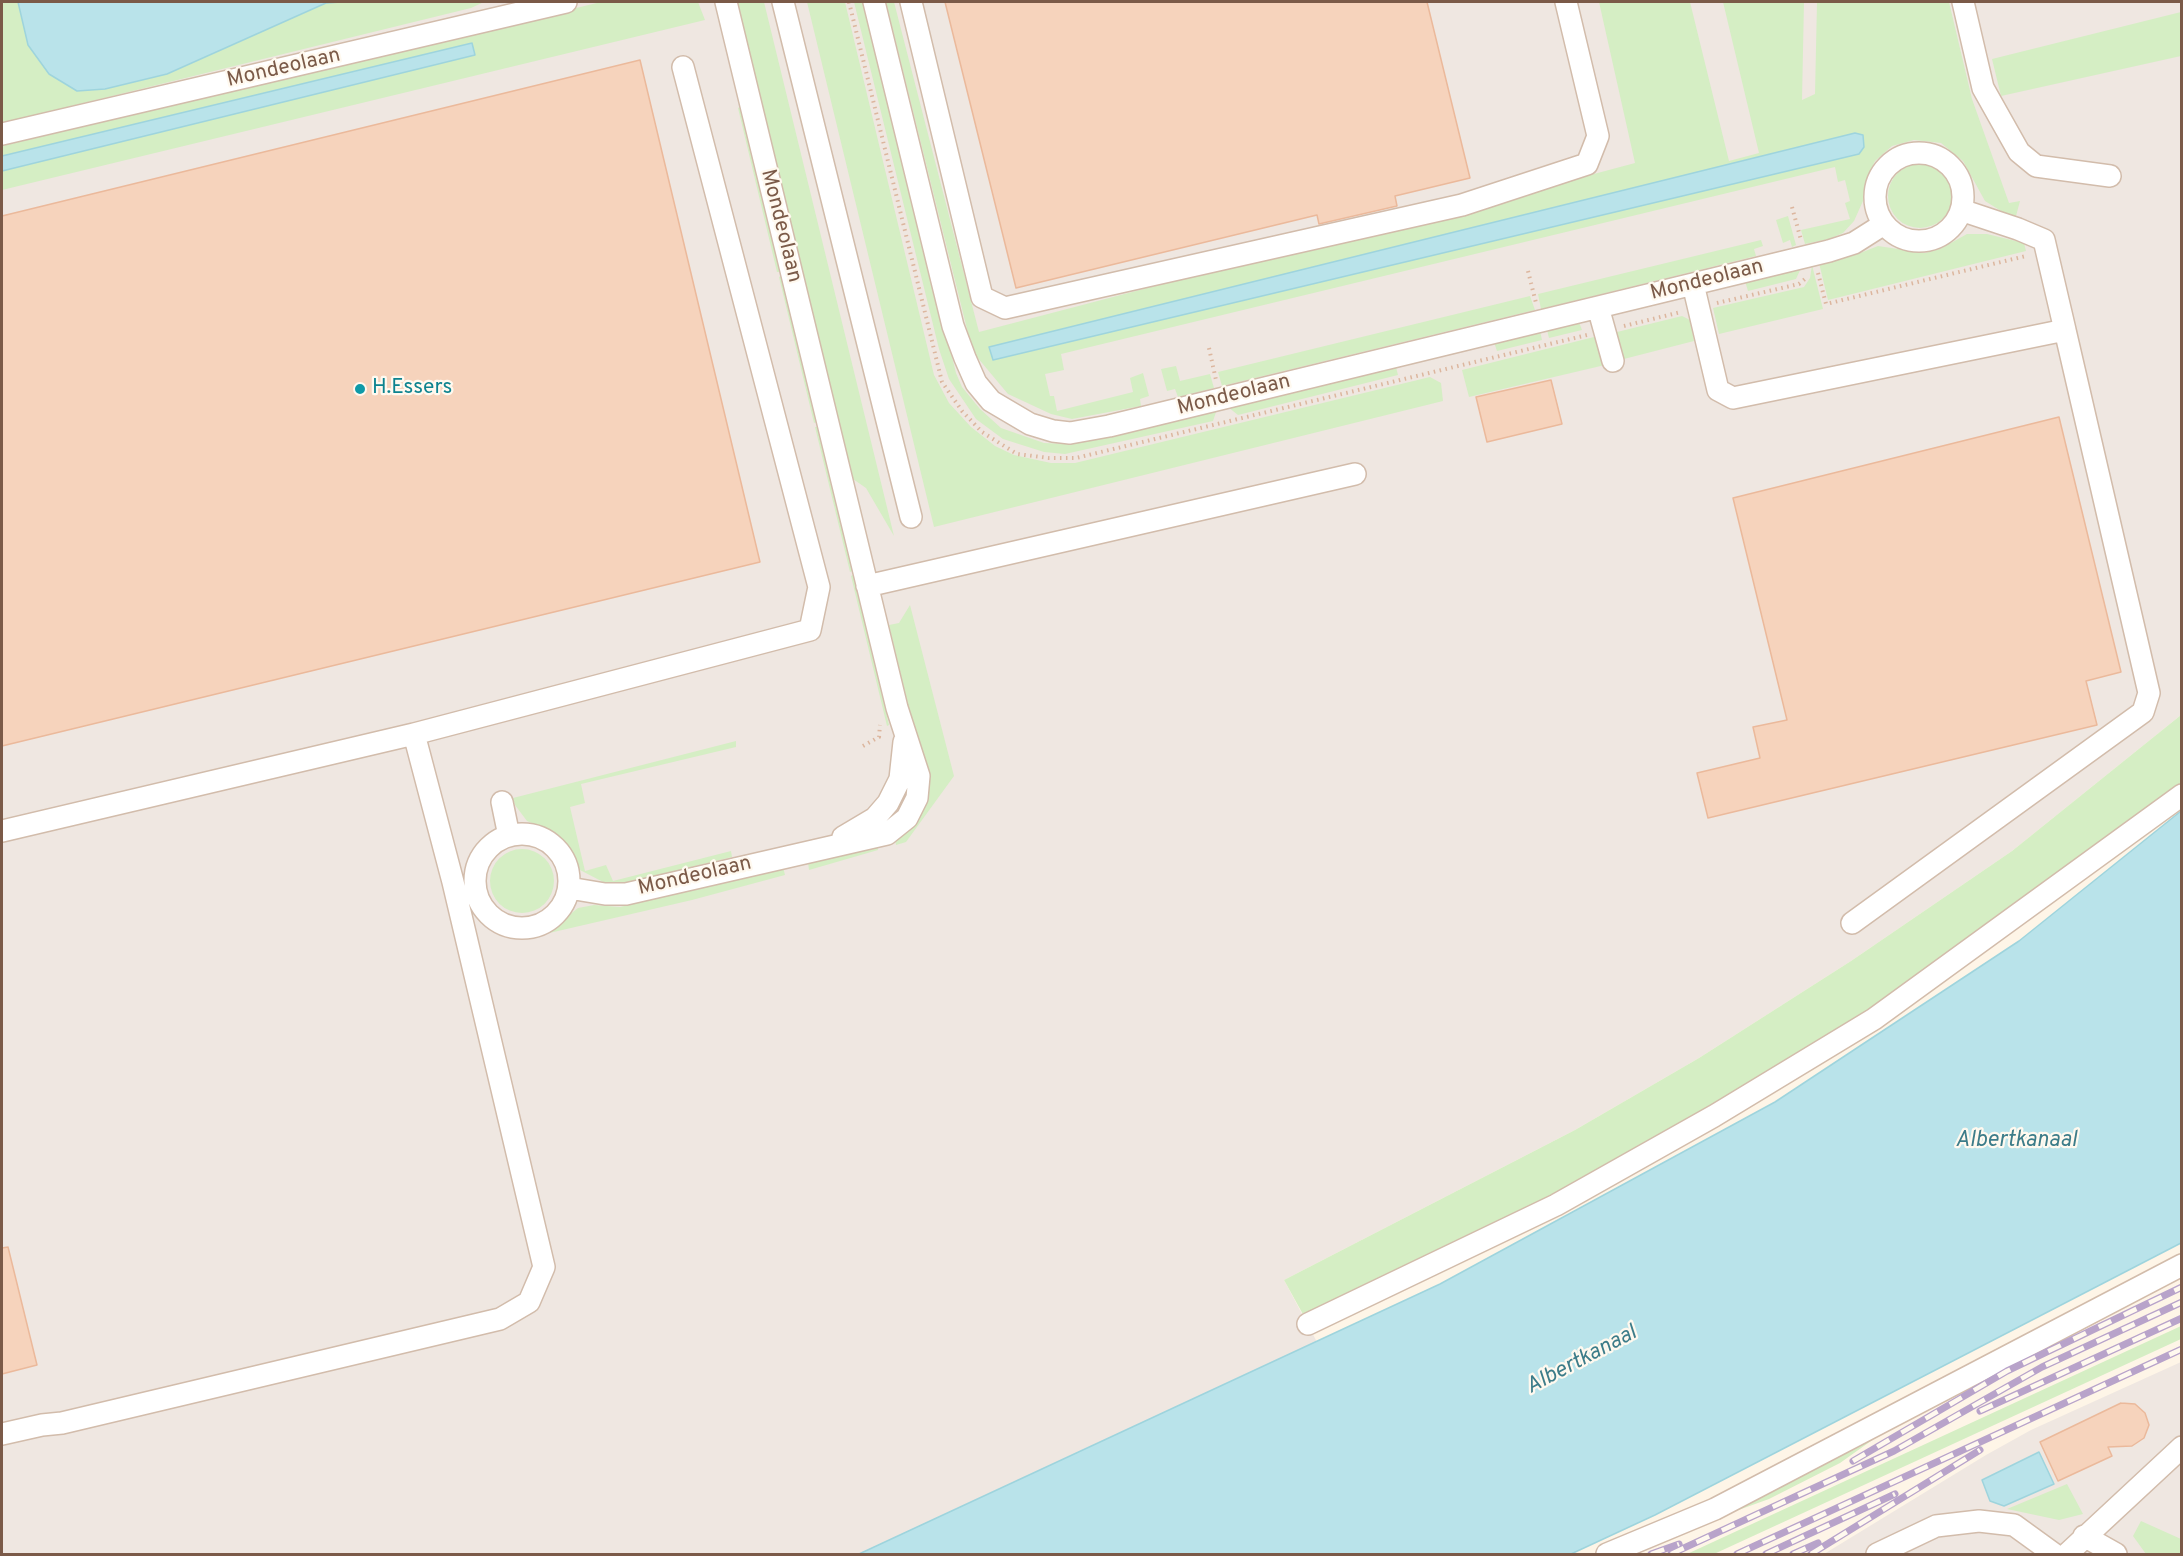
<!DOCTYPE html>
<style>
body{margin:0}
#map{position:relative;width:2183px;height:1556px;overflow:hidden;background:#fef5e7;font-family:Overpass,sans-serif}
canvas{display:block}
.frame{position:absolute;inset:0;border:3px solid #7b5a48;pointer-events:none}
</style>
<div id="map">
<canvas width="2183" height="1556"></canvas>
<div class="frame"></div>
</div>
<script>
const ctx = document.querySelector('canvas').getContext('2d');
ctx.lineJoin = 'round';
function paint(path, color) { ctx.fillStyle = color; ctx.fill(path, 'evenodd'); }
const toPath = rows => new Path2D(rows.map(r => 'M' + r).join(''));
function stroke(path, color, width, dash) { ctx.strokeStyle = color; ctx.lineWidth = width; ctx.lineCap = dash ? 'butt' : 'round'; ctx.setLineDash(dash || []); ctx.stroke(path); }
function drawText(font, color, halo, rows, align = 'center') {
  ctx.font = font + ' Overpass,sans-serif'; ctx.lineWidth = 4.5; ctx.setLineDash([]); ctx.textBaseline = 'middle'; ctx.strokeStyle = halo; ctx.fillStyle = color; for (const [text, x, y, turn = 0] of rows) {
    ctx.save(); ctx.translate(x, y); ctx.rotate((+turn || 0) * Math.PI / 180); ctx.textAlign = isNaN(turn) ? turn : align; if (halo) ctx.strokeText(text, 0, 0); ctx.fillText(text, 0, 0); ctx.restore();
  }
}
paint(toPath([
 [2,2,2181,2,2181,715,2012,851,1851,961,1699,1058,1575,1130,1284,1280,1317,1342,859,1554,2,1554],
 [2181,1362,2181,1554,1824,1554,1986,1455,2031,1430]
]), '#efe7e1');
paint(toPath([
 [2,2,484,2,471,8,2,123],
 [601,2,698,2,705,20,2,190,2,146],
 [736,2,764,2,894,536,866,488,853,479],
 [807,2,845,2,934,375,949,403,971,427,995,446,1014,455,1051,463,1075,463,1430,377,1441,383,1443,401,934,527],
 [854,2,864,2,956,373,962,387,980,409,1001,428,1044,443,1068,444,1087,440,1217,409,1213,421,1065,454,1044,452,1003,439,976,419,949,379,939,349],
 [886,2,894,2,979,332,1266,257,1299,253,1635,163,1599,2,1690,2,1729,161,1759,153,1723,2,1804,2,1802,100,1815,94,1817,2,1949,2,1972,99,2009,203,2020,201,2016,216,2006,214,1985,201,1963,161,1941,143,1914,140,1892,146,1875,161,1865,183,1863,201,1854,221,1843,233,1829,239,1805,244,1801,230,1850,219,1845,203,1850,201,1845,180,1838,182,1835,167,1061,354,1064,370,1045,374,1050,396,1054,396,1057,411,1133,392,1130,378,1143,373,1149,396,1140,399,1141,406,1072,419,1051,414,1008,394,977,357,969,337],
 [2181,12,2181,56,2001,96,1992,59],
 [740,107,780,272,777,272,738,108],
 '1888 196a32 32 0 1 1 64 0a32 32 0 1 1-64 0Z',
 [1788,216,1796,245,1792,247,1790,240,1783,243,1776,220],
 [1967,234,1987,234,2024,243,2026,251,1828,300,1819,263,1855,255,1878,246,1925,253,1940,249],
 [1761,240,1763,246,1754,249,1756,256,1541,309,1538,294],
 [1812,265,1823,309,1719,334,1713,308,1804,287,1810,278],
 [1801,268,1796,279,1748,291,1745,281],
 [781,276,816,422,814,423,779,277],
 [1530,296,1535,310,1222,386,1218,372],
 [1682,316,1690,320,1694,341,1620,360,1613,333],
 [1579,322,1582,330,1549,338,1547,330],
 [1540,331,1542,340,1497,351,1494,342],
 [1598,336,1605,365,1469,397,1462,370],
 [1176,366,1180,381,1210,374,1214,388,1178,397,1175,389,1167,391,1161,369],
 [1396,367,1398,375,1238,415,1228,407],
 [815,427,817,427,852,571,850,572],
 [853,575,889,725,887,726,851,576],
 [910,605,954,776,906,842,896,845,895,838,922,763,889,625,899,623],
 [2181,715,2181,783,1855,1022,1610,1166,1305,1318,1284,1280,1575,1130,1699,1058,1851,961,2012,851],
 [736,741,736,747,581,784,585,803,570,807,585,871,606,865,613,881,731,851,732,857,622,884,605,883,580,870,563,843,546,829,527,821,515,805,513,798],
 [877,844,878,850,809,870,808,862],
 '490 881a32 32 0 1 1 64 0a32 32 0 1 1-64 0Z',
 [783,867,785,875,692,900,545,934,578,908,594,905,620,907],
 [2181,1326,2181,1339,1714,1554,1687,1554],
 [1909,1414,1840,1463,1769,1499,1647,1543],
 [2067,1484,2083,1514,2059,1520,2007,1509],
 [2141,1521,2181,1539,2181,1554,2146,1554,2133,1536]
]), '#d5eec4');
const water = toPath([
 [18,2,341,2,326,3,167,74,105,89,77,91,49,74,28,45,18,2],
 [472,43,475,55,2,171,2,156,472,43],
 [1855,133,1863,135,1864,147,1859,154,993,360,989,347,1855,133],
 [2181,811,2181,1243,1655,1515,1571,1554,859,1554,1440,1284,1775,1102,2019,941,2181,811],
 [2039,1452,2054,1484,2004,1506,1990,1501,1982,1480,2039,1452]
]);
paint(water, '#b9e3ea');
stroke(water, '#9ed4dd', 1.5);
const building = toPath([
 [945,2,1427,2,1470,178,1395,196,1397,206,1319,224,1317,215,1016,288,945,2],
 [640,60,760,562,2,746,2,216,640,60],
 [1551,380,1562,424,1487,442,1476,397,1551,380],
 [2059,417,2121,672,2086,681,2097,725,1708,818,1697,773,1760,758,1753,727,1787,720,1733,498,2059,417],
 [8,1247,37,1365,2,1374,2,1248,8,1247],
 [2121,1403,2135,1404,2145,1413,2149,1425,2144,1438,2132,1446,2108,1447,2112,1456,2058,1481,2040,1442,2121,1403]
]);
paint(building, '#f6d3bc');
stroke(building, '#ebb99b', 1.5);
const minor = toPath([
 [783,2,911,517],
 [874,2,953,326,965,358,976,383,991,401,1030,424,1053,431,1070,433,1109,426,1829,251,1854,243,1884,224],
 [911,2,982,297,1005,308,1462,205,1587,164,1598,136,1566,2],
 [1963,2,1983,88,2019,152,2036,166,2110,176],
 [2,134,566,2],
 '1875 197a44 44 0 1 1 88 0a44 44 0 1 1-88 0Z',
 [1693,284,1718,390,1733,398,2065,330,2044,240,2018,229,1961,210],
 [1598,307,1613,361],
 [867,586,1355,474],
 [502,802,509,836],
 [2,831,414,734,810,630,819,587,683,67],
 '475 881a47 47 0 1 1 94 0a47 47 0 1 1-94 0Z',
 [843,837,875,818,888,803,900,779,904,742],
 [569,888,605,894,626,894,887,834,907,818,917,798,919,776,897,708,726,2],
 [1852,923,2143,712,2149,693,2065,330],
 [1308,1324,1556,1205,1714,1116,1874,1019,2182,795],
 [2,1434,42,1425,62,1423,500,1319,529,1302,544,1267,453,882,414,734],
 [2084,1536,2116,1554],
 [1607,1554,1715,1509,2182,1265],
 [1877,1554,1936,1526,1979,1521,2014,1525,2054,1554],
 [2067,1554,2182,1447]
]);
stroke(minor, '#d2bcab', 24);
stroke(toPath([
 [849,2,942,382,962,411,982,432,1017,454,1049,458,1076,458,1587,335],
 [1792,207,1801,240],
 [1528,271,1536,303],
 [1818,273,1826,304,2026,256],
 [1717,303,1799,284,1805,279],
 [1624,326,1681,312],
 [1209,348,1216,380],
 [863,746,879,737,880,725]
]), '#dcb69e', 4, [1.5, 4.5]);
stroke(minor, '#fff', 21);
const rail = toPath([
 [1980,1411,2182,1318],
 [1853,1461,2007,1371,2182,1287],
 [1651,1554,1679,1544],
 [1671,1554,1894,1451,2042,1367,2182,1302],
 [1737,1554,2182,1349],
 [1766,1554,1895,1494],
 [1793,1554,1818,1543],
 [1811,1554,1980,1450]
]);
stroke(rail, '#b8a3ca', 7);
stroke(rail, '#fff9ef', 4.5, [14]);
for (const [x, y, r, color] of [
 [360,389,6,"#0f9aa8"]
]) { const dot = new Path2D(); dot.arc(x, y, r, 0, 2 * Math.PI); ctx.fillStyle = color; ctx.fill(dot); stroke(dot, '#fff9ef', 2); }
drawText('21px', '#7b5a48', '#fff9ef', [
 ["Mondeolaan",284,69,-13],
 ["Mondeolaan",780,226,76],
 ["Mondeolaan",1707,281,-14],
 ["Mondeolaan",1234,396,-14],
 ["Mondeolaan",695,877,-13]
]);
drawText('21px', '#0d838f', '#fff9ef', [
 ["H.Essers",372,389]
], 'left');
drawText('italic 22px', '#3c7c89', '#fff9ef', [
 ["Albertkanaal",2016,1142],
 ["Albertkanaal",1582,1361,-28]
]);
</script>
